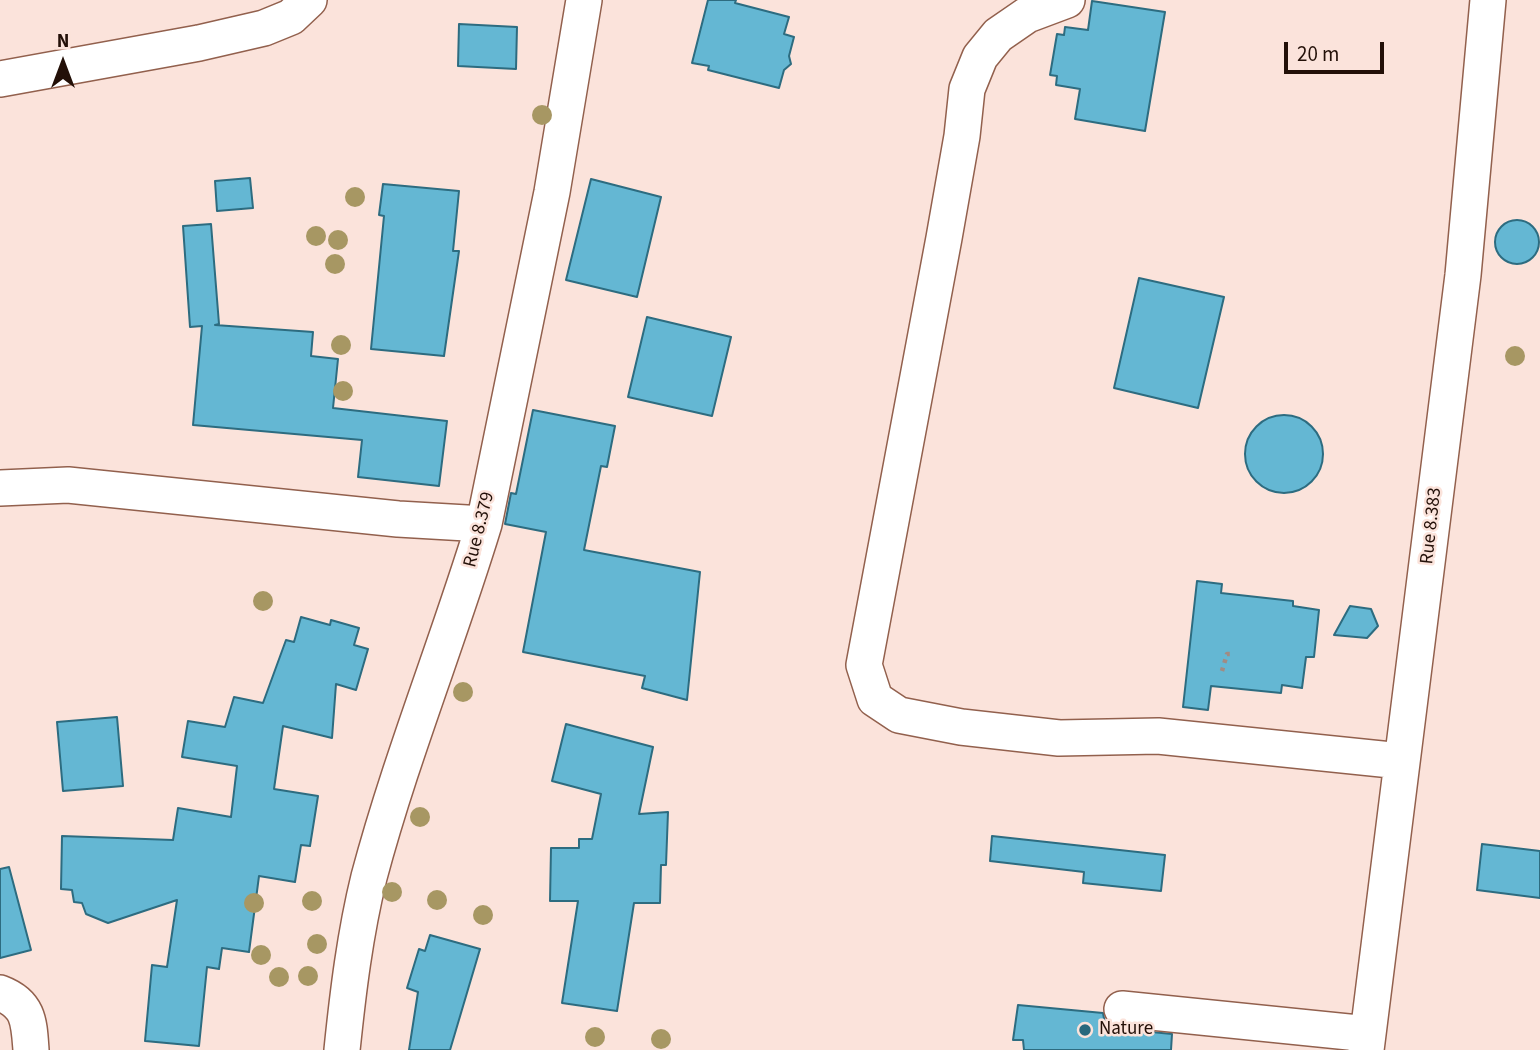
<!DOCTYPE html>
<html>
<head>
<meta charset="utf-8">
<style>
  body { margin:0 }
  #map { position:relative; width:1540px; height:1050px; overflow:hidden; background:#fbe3db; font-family:"Source Sans 3",sans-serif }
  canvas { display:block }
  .north { position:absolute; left:28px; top:28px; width:70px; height:70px; -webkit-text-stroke:5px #fbe3db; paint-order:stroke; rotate:0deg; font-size:19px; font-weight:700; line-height:28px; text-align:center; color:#231008 }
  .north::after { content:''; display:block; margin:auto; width:24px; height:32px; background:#231008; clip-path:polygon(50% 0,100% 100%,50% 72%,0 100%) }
  .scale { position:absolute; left:1284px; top:42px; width:100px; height:32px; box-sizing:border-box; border:4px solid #231008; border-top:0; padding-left:9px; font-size:21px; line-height:24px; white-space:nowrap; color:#231008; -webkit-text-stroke:5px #fbe3db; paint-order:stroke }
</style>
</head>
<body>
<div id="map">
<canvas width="1540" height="1050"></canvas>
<div class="north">N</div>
<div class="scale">20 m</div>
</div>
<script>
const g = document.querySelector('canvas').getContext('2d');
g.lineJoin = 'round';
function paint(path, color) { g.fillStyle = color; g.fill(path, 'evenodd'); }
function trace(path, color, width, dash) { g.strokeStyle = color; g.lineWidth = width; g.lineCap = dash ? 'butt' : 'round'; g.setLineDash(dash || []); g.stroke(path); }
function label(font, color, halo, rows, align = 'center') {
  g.font = font + ' "Source Sans 3",sans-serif'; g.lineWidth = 5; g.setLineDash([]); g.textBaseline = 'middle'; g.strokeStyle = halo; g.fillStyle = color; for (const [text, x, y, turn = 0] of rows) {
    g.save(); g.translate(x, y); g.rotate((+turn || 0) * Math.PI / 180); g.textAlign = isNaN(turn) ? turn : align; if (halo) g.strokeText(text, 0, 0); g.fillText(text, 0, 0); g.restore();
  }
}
const building = new Path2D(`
  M708,0H736L735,3L789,17L784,34L794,37L789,56L791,64L784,70L779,88L708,70L709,66L692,63Z
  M1092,1L1165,12L1145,131L1075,119L1080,89L1056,85L1057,76L1050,75L1057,34L1064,35L1065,27L1088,30Z
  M459,24L517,27L516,69L458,66Z
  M250,178L253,208L217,211L215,181Z
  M591,179L661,197L637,297L566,280Z
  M383,184L459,191L453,251H459L444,356L371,349L384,216L379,215Z
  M1495 242a22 22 0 1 1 44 0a22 22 0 1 1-44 0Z
  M211,224L219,324L215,325L313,332L311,356L338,359L333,408L447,421L439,486L358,477L362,440L193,425L202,326L190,327L183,226Z
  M1139,278L1224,297L1198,408L1114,388Z
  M647,317L731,337L712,416L628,397Z
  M533,410L615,426L607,467L601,466L584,550L700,572L687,700L642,688L645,676L523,652L546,532L505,524L511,493L516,494Z
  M1245 454a39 39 0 1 1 78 0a39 39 0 1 1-78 0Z
  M1197,581L1222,584L1221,593L1293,601V606L1319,610L1314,657H1306L1302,688L1282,685L1281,693L1211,686L1208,710L1183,707Z
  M1350,606L1371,609L1378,626L1367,638L1334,635Z
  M301,617L330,625L331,620L359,628L354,645L368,649L356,690L336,684L332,738L283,726L274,789L318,796L310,846L301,845L295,882L259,876L249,952L222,948L219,969L207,967L199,1046L145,1041L152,965L167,967L177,900L108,923L86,914L82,903L74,902L72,890L61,889L62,836L173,840L178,808L231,817L237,766L182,757L188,721L225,727L234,697L263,703L286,640L294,642Z
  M117,717L123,786L63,791L57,722Z
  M566,724L653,747L639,814L668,812L666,865H661L660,903H634L617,1011L562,1003L578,901H550L551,848H579V839H592L601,794L552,781Z
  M992,836L1165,855L1161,891L1083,883L1084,872L990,861Z
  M1482,844L1540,851V898L1477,890Z
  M9,867L31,950L0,958V869Z
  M430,935L480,949L450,1050H409L418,992L407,988L419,949L425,951Z
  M1018,1005L1103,1013L1105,1024L1120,1029L1172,1034L1171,1050H1024L1023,1040H1013Z`);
const path = new Path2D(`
  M1222,671L1227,654H1233`);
const minor = new Path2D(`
  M1067,0L1027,15L998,35L980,57L967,89L962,136L944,238L864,665L875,699L899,715L961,727L1059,738L1158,736L1401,761
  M0,79L199,43L264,28L291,17L309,0
  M0,488L68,485L398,519L484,524
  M0,993C29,1004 29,1022 31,1050
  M1122,1009L1368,1034
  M342,1050C348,992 355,934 369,877C401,757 448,642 484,524L552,192L584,0
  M1366,1050L1463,275L1488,0`);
const trees = [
  [542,115],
  [355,197],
  [316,236],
  [338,240],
  [335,264],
  [341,345],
  [1515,356],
  [343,391],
  [263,601],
  [463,692],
  [420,817],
  [392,892],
  [437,900],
  [312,901],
  [254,903],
  [483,915],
  [317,944],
  [261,955],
  [308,976],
  [279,977],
  [595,1037],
  [661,1039]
];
const markers = [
  [1085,1030,7,"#28687d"]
];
const streetNames = [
  ["Rue 8.383",1432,526,-84],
  ["Rue 8.379",480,530,-76]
];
const poiNames = [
  ["Nature",1099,1030]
];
paint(building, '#64b7d3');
trace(building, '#2d6c80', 2);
trace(minor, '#92604d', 38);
trace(path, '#a18b83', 4.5, [3.5, 5]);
trace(minor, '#fff', 35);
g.fillStyle = '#a79763';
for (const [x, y] of trees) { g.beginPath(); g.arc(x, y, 10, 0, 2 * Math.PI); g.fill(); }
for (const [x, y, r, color] of markers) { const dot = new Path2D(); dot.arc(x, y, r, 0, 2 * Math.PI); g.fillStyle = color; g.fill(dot); trace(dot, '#fbe3db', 2.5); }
label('19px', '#231008', '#fbe3db', streetNames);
label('19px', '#231008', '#fbe3db', poiNames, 'left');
</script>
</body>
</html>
